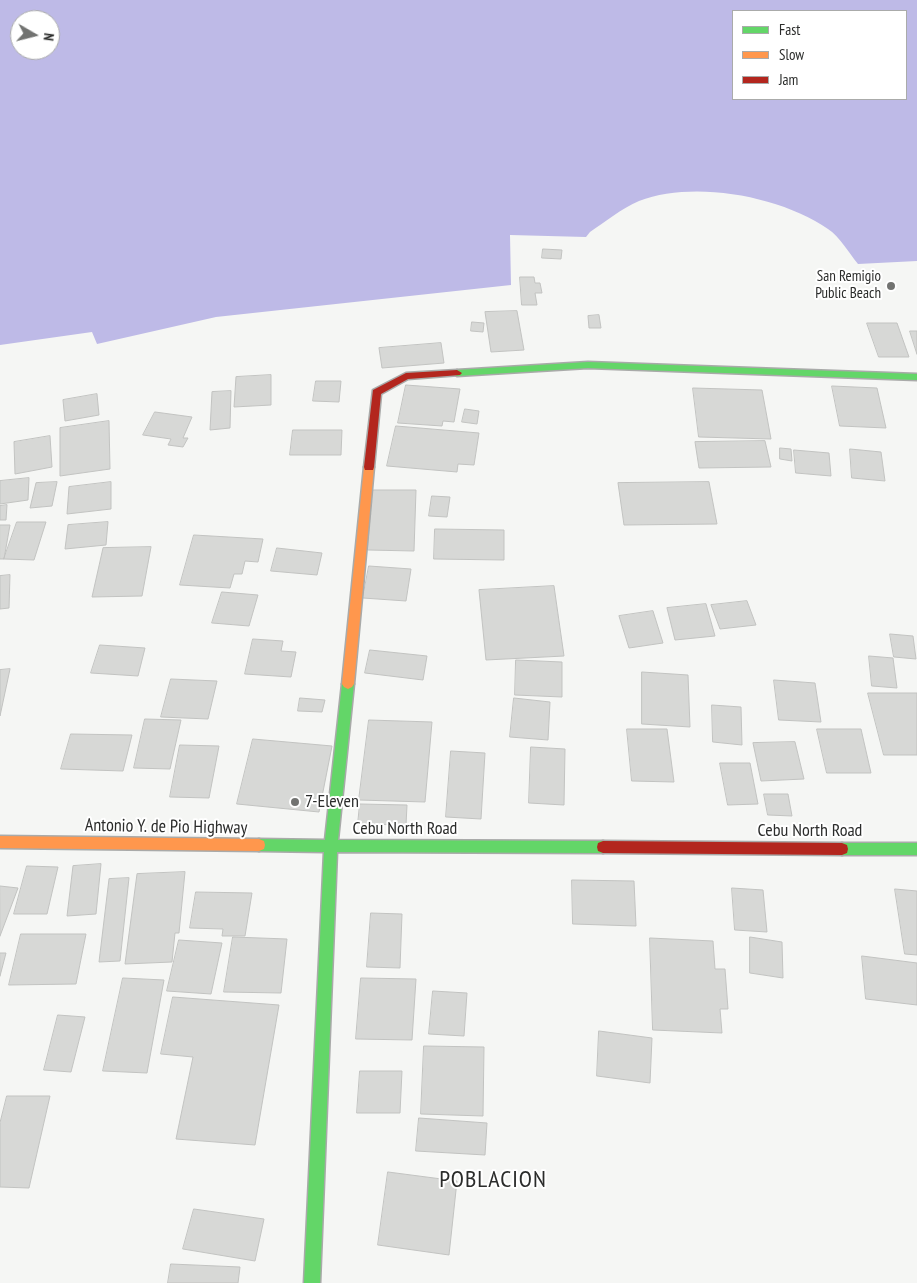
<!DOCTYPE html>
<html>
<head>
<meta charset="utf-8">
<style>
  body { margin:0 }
  #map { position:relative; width:917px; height:1283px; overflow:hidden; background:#f5f6f4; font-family:"PT Sans Narrow",sans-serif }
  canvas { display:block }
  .legend { position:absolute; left:732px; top:10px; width:175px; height:90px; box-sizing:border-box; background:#fff; border:1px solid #aaabaa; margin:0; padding:6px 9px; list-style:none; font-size:15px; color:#2b2c2b }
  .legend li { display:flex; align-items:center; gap:10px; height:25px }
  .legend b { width:25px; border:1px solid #aaabaa }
  .north { position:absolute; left:10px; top:10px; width:50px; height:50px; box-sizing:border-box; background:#fff; border:1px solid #aaabaa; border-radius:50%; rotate:98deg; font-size:14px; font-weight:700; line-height:20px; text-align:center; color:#2b2c2b }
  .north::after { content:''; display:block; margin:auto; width:18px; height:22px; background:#727371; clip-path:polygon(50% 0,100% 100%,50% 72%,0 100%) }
</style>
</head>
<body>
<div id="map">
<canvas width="917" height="1283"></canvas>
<ul class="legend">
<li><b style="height:6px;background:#63d668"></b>Fast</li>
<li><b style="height:6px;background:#ff974d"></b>Slow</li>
<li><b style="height:6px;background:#b3261e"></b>Jam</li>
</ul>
<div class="north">N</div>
</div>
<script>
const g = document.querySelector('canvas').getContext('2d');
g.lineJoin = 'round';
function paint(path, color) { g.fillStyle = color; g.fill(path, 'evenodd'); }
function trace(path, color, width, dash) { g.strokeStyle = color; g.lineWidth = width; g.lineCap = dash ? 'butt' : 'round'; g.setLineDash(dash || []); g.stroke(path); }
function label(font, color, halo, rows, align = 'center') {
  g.font = font + ' "PT Sans Narrow",sans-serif'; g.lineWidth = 4; g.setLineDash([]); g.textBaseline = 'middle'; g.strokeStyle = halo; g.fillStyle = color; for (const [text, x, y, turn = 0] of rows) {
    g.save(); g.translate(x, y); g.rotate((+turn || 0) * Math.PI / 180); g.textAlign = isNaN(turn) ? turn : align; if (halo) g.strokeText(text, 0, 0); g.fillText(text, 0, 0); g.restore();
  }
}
const water = new Path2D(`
  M0,0H917V261L858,264C849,253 840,237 828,229C780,196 694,180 639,201C622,208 605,222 590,232L586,237L510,235L511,285L216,317L97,344L92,332L0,345ZM733,11H906V99H733ZM20,20H50V50H20Z`);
const building = new Path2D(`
  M543,249L562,250L561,259L542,258Z
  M520,277H534L535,283H540L542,293H535L537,305H522Z
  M517,311L524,350L491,352L485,312Z
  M599,315L601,328H589L588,316Z
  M472,322L484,323L483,332L471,331Z
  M867,323H897L909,357H879Z
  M910,331H917V354Z
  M441,343L444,363L382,368L379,348Z
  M271,375V405L234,407L236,377Z
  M316,381H341L339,402L313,401Z
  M406,385L460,389L454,422L443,421L442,426L398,423Z
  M832,386L877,388L886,428L840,426Z
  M693,388L762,390L771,439L699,437Z
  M231,391L230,428L210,430L212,392Z
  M97,394L99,415L65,421L63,400Z
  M465,409L479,411L477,424L462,422Z
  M155,412L192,417L183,438H188L183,447L168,445L171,439L143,435Z
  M109,421L110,469L60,476V428Z
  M396,426L479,433L474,465L458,464L457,472L387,466Z
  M293,430H342L341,455H290Z
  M50,436L52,467L15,474L14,442Z
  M765,441L771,467L699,468L695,442Z
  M780,448L791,449L792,461L780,459Z
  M850,449L881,452L885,481L852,478Z
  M794,450L829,453L831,476L796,473Z
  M29,478L28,500L0,504V481Z
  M57,482L52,506L30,508L36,483Z
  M111,482V509L67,514L69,487Z
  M709,482L717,524L624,525L618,483Z
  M373,490H416L414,551L368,550Z
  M432,496L450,497L447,517L429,516Z
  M7,505L6,520H0V506Z
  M17,522H46L34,560L4,559Z
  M108,522L106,545L65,549L68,525Z
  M0,525H10L4,559H0Z
  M435,529L504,530V560L434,559Z
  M194,535L263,539L258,562L245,561L242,574H234L230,588L180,585Z
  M151,547L142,596L92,597L103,548Z
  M277,548L322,553L317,575L271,571Z
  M369,566L411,569L406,601L363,598Z
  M10,575L9,608L0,609V576Z
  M554,586L564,656L486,660L479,590Z
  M222,592L258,595L249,626L212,623Z
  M747,601L756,625L720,629L711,605Z
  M706,604L715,636L675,640L667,608Z
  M653,611L663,643L629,648L619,616Z
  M890,634L913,636L916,659L894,657Z
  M253,639L283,641L281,651L296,652L291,677L245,674Z
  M100,645L145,648L138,676L91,673Z
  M370,650L427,656L423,680L365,673Z
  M869,656L893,658L897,688L872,686Z
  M516,660L562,662V697L515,695Z
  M10,669L0,716V670Z
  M642,672L688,675L690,727L642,724Z
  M171,679L217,681L208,719L161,717Z
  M774,680L815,683L821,722L779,720Z
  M868,693H917V755H884Z
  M300,698L325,700L322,712L298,711Z
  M514,698L550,702L548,740L510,737Z
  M712,705L741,707L742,745L713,742Z
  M145,719L181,720L170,769L134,768Z
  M369,720L432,722L425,802L359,800Z
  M627,729H667L674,782L632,781Z
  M817,729H861L871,773H827Z
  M71,734L132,735L123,771L61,769Z
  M253,739L332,746L319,812L237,804Z
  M795,742L804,779L761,781L753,743Z
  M180,745L219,746L209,798L170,797Z
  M531,747L565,749L564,805L529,803Z
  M451,751L485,753L481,819L446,817Z
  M720,763H750L758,804L728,805Z
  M764,794H788L792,816L768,815Z
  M360,804L407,805L406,825L358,824Z
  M101,864L96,914L67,916L73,866Z
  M27,866L58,867L47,914H14Z
  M185,872L179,933H175L172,962L125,964L137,874Z
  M129,878L120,961L99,962L109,879Z
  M572,880L634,881L636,926L573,924Z
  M0,886L18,888L0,936Z
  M732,888L763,890L767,932L735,930Z
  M895,889L917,891V955L905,954Z
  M196,892L252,893L245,936H222L223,929L190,928Z
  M371,913L402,914L400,968L367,967Z
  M21,934H86L76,984L9,985Z
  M233,937L287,939L281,993L224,992Z
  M750,937L782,942L783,978L750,973Z
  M650,938L713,941L715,969H725L728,1009H720L722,1033L653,1030Z
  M179,940L222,943L211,994L167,991Z
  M0,953H6L0,976Z
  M862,956L917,963V1005L866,999Z
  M123,978L164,980L147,1073L103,1071Z
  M361,978L416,979L412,1040L356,1039Z
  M433,991L467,993L464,1036L429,1034Z
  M173,997L279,1005L255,1145L176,1139L193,1057L161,1054Z
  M58,1015L85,1017L71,1072L44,1070Z
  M599,1031L652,1038L650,1083L597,1076Z
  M424,1046L484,1047L483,1116L421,1114Z
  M360,1071H402L400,1113H357Z
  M7,1096H50L29,1188L0,1187V1123Z
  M419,1118L487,1123L485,1155L416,1151Z
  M388,1172L457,1181L449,1255L378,1245Z
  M194,1209L264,1219L255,1261L183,1249Z
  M171,1264L240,1267L238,1283H168Z`);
const fast = new Path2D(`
  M588,362L917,374V380L588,368L457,376L452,373L457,370Z
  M348,679L352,681L354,684L338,840L603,841L608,843L609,847L608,851L603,853L337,852L320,1283H304L324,852L259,851L254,849L253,845L254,841L259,839L325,840L342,684L344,681Z
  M842,843H917V855H842L837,853L836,849L837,845Z`);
const slow = new Path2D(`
  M369,463L374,467L354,684L352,687L348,689L344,687L342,684L364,467Z
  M0,836L259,839L264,841L265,845L264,849L259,851L0,848Z`);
const jam = new Path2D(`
  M457,370L462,373L460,375L408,379L381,394L374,467L373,470H365L364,467L373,390L406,373Z
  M603,841L842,843L847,845L848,849L847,853L842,855L603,853L598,851L597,847L598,843Z`);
const markers = [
  [891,286,5,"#727371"],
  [295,802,5,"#727371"]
];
const farPoinames = [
  ["San Remigio",881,277],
  ["Public Beach",881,294]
];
const poiNames = [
  ["7-Eleven",305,802]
];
const streetNames = [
  ["Antonio Y. de Pio Highway",166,827,1],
  ["Cebu North Road",405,829],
  ["Cebu North Road",810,831]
];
const nearQuarternames = [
  ["POBLACION",493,1180]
];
paint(water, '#bebae7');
paint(building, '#d7d8d6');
trace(building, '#c2c3c1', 1);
trace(fast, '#a9aaa9', 3);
trace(slow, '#a9aaa9', 3);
trace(jam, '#a9aaa9', 3);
paint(fast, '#63d668');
paint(slow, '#ff974d');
paint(jam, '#b3261e');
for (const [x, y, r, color] of markers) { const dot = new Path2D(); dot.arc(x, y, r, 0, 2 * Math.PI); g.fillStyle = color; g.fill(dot); trace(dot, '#fff', 2); }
label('15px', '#2b2c2b', '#fff', farPoinames, 'right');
label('18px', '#2b2c2b', '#fff', poiNames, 'left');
label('18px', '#2b2c2b', '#fff', streetNames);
g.letterSpacing = '1px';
label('24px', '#2b2c2b', '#fff', nearQuarternames);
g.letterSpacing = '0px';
</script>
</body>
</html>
